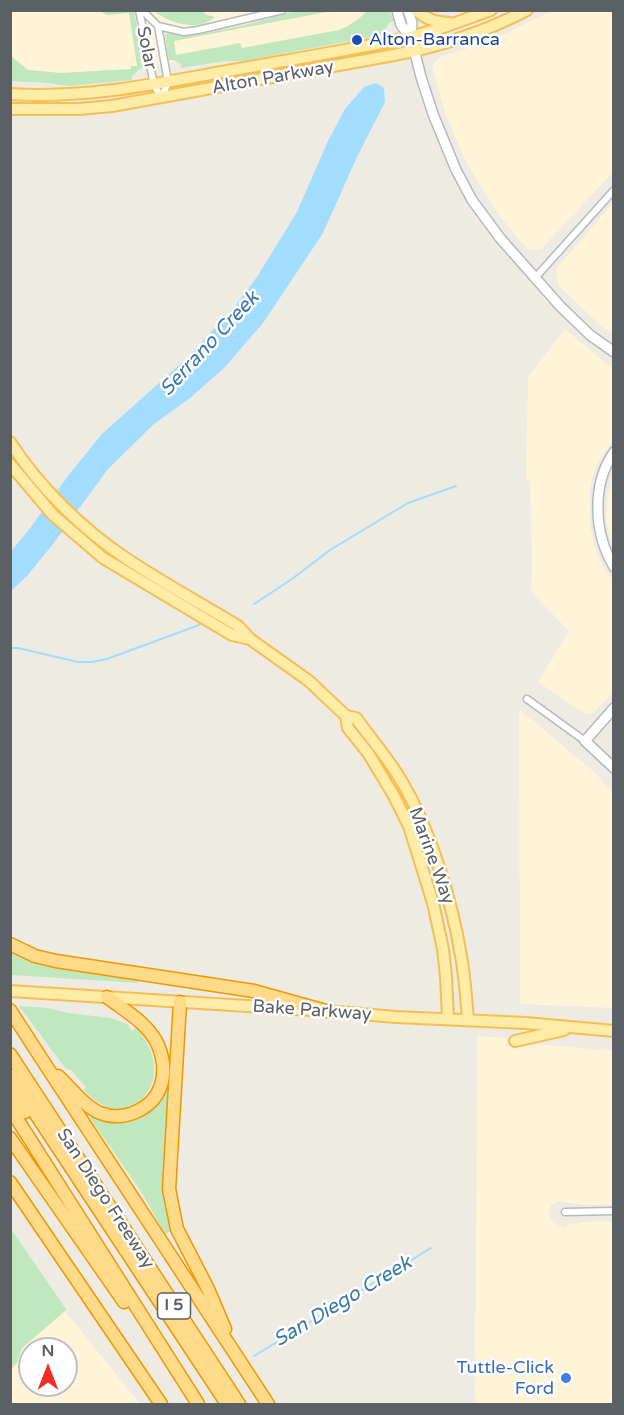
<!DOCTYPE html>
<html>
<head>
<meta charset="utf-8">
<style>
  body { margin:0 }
  #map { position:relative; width:624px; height:1415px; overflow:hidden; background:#eeebe3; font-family:"Varela Round",sans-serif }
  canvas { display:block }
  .frame { position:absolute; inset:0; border:12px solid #5b6064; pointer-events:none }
  .north { position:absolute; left:18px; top:1337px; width:60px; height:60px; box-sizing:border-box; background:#fff; border:2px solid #bdbfc1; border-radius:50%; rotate:0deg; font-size:16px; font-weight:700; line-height:24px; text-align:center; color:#5b6064 }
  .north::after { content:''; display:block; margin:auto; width:21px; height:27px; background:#ef2d29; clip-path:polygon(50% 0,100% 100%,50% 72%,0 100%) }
</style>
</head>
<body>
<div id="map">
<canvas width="624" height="1415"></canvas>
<div class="frame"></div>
<div class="north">N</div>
</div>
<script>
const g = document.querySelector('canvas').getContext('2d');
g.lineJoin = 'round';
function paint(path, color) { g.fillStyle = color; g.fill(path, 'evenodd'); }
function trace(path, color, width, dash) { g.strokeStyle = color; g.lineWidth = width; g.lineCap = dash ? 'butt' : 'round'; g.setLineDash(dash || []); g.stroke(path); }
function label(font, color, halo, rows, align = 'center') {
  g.font = font + ' "Varela Round",sans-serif'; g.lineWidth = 5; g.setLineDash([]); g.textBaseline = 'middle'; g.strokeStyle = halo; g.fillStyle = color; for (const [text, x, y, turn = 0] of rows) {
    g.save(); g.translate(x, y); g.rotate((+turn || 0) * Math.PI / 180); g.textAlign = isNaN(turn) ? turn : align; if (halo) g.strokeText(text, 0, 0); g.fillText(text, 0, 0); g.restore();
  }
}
const commercial = new Path2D(`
  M553,10L613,11V172L541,249L528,250L499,215L467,164L446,116L433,70V64L440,57L493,40Z
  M10,11H374L348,36L131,69L61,73L11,69Z
  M613,203V334L601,326L559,286L556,269Z
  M565,329L613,369V440L603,454L594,471L590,488V524L594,545L599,557L605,570L613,580V692L594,713L585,714L538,682L569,631L535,596L531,589L532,564L530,481L526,480L528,377Z
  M613,469V548L609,535L606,519L607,500Z
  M519,709L594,772L613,793V1008L520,1004Z
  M477,1036L506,1038V1046L546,1045L613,1051V1205H582L559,1201L550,1206L549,1215L552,1222L564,1228L568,1225L583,1222L613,1221V1404H475V1311H476Z
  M65,1311L140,1404H11V1369L17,1363L22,1348ZM30,1349H66V1385H30Z`);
const green = new Path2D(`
  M299,10L332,11L174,41L176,55L240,43L242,48L339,30C350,26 359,19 367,11H390L394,22H390L385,30L387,33L378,36L242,61H225L181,68V64L173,60H169L165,37L166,34L169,33L191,36L244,25Z
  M100,11H106L108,12L134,11L145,67L141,68L132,76V80L68,86L49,83L11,81V56L28,70L61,73L131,69V66H137L129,13L107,15Z
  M154,11H202L207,15L215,17C199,32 170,24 154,11Z
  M10,950L138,978V983L11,975Z
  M19,1006L48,1008L68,1013L111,1018L129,1025V1028L133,1031L136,1028C184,1080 126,1140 84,1090L86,1087L71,1070L66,1069Z
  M164,1088H169C165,1138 158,1181 172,1230L165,1235L141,1191L90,1118L93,1115C111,1119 132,1126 147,1111C154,1105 158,1095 164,1088Z
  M11,1229L66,1309L65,1311L22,1348L17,1363L11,1369Z`);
const water = new Path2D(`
  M376,83L384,88L385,102L356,159L323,233L263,323L224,368L190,398L154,424L108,469L53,544L27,576L11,591V551L28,531L71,472L102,434L187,358L236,305L257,277L297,212L328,141L345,109L364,87Z`);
const stream = new Path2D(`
  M437,12L439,10
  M254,604L292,579L330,550L408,503L456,486
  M10,648H18L78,662H92L107,659L199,625
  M254,1356L431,1248`);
const street = new Path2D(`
  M139,10L154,85L161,97
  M142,10L158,26L184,32L198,30L283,10
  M158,26L168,82L162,97
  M535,278L614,190
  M527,699L585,741
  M565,1212L614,1211`);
const secondary = new Path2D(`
  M397,10L401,25L411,37
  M408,10L412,23L411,37L421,77L433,114L456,170L472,200L500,238L560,306L590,335L614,352
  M614,452C591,485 594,534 614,567
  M614,708L585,741L614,768`);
const primary = new Path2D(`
  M416,10C427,20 436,22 450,23
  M10,94C84,99 155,84 227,71C288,60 350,50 411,37L444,27L491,10
  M10,109H79L112,106L394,55C441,46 485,32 527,10
  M10,442C40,488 82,529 127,559C163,583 202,604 238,626L250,639L309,681L346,716L348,728L368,753L394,796L409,826L433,903L443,949L446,976L448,1019
  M10,464L53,515L103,558L232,635L250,639
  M346,716L356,718C371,739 389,759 402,782C430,829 452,901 461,956C465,977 466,998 468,1020
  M10,991L326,1011L396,1017L526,1023L614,1031
  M515,1041L564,1030`);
const highway = new Path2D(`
  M10,944L35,956L56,961L254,991L326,1011
  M180,1002L169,1189L177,1229L208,1289L225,1329
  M10,1010L43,1061L268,1404
  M10,1054L239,1404
  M10,1075L227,1404
  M58,1076C71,1088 84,1106 100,1113C123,1122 153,1110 161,1085C165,1072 163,1057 158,1045C148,1023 125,1011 107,997
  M10,1090L25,1112
  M10,1108L198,1404
  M10,1138L124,1302
  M10,1182L161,1404`);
const markers = [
  [357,40,6,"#1a4fb4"],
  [566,1378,6,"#3f7fe0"]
];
const shields = [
  [174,1306,33]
];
const shieldNames = [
  ["I 5",174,1306]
];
const transitNames = [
  ["Alton-Barranca",369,40]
];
const streetNames = [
  ["Solar",146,48,79],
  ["Alton Parkway",273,78,-10],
  ["Marine Way",431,856,70],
  ["Bake Parkway",312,1011,4],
  ["San Diego Freeway",105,1199,57]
];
const shopNames = [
  ["Tuttle-Click",554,1368],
  ["Ford",554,1389]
];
const waterNames = [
  ["Serrano Creek",210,344,-47],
  ["San Diego Creek",343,1302,-31]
];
paint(commercial, '#fff3d8');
paint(green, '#c1e7be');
paint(water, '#a2dcff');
trace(stream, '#a2dcff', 2);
trace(street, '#b6b9be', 9);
trace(secondary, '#b5b9be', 12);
trace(primary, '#f6bf55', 14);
trace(highway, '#f19800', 15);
trace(street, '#fff', 6);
trace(secondary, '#fff', 9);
trace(primary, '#ffeca7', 10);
trace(highway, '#ffda89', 12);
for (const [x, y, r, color] of markers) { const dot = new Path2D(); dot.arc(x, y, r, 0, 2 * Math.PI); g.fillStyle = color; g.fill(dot); trace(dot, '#fff', 2); }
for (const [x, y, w] of shields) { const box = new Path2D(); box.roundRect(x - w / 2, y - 13, w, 26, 4.5); g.fillStyle = '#fff'; g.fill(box); trace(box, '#5b6064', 1.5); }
label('bold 16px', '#5b6064', null, shieldNames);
label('18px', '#164399', '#fff', transitNames, 'left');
label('18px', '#5b6064', '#fff', streetNames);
label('18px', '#366cbe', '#fff', shopNames, 'right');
label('italic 20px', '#3a78ac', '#fff', waterNames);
</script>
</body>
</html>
